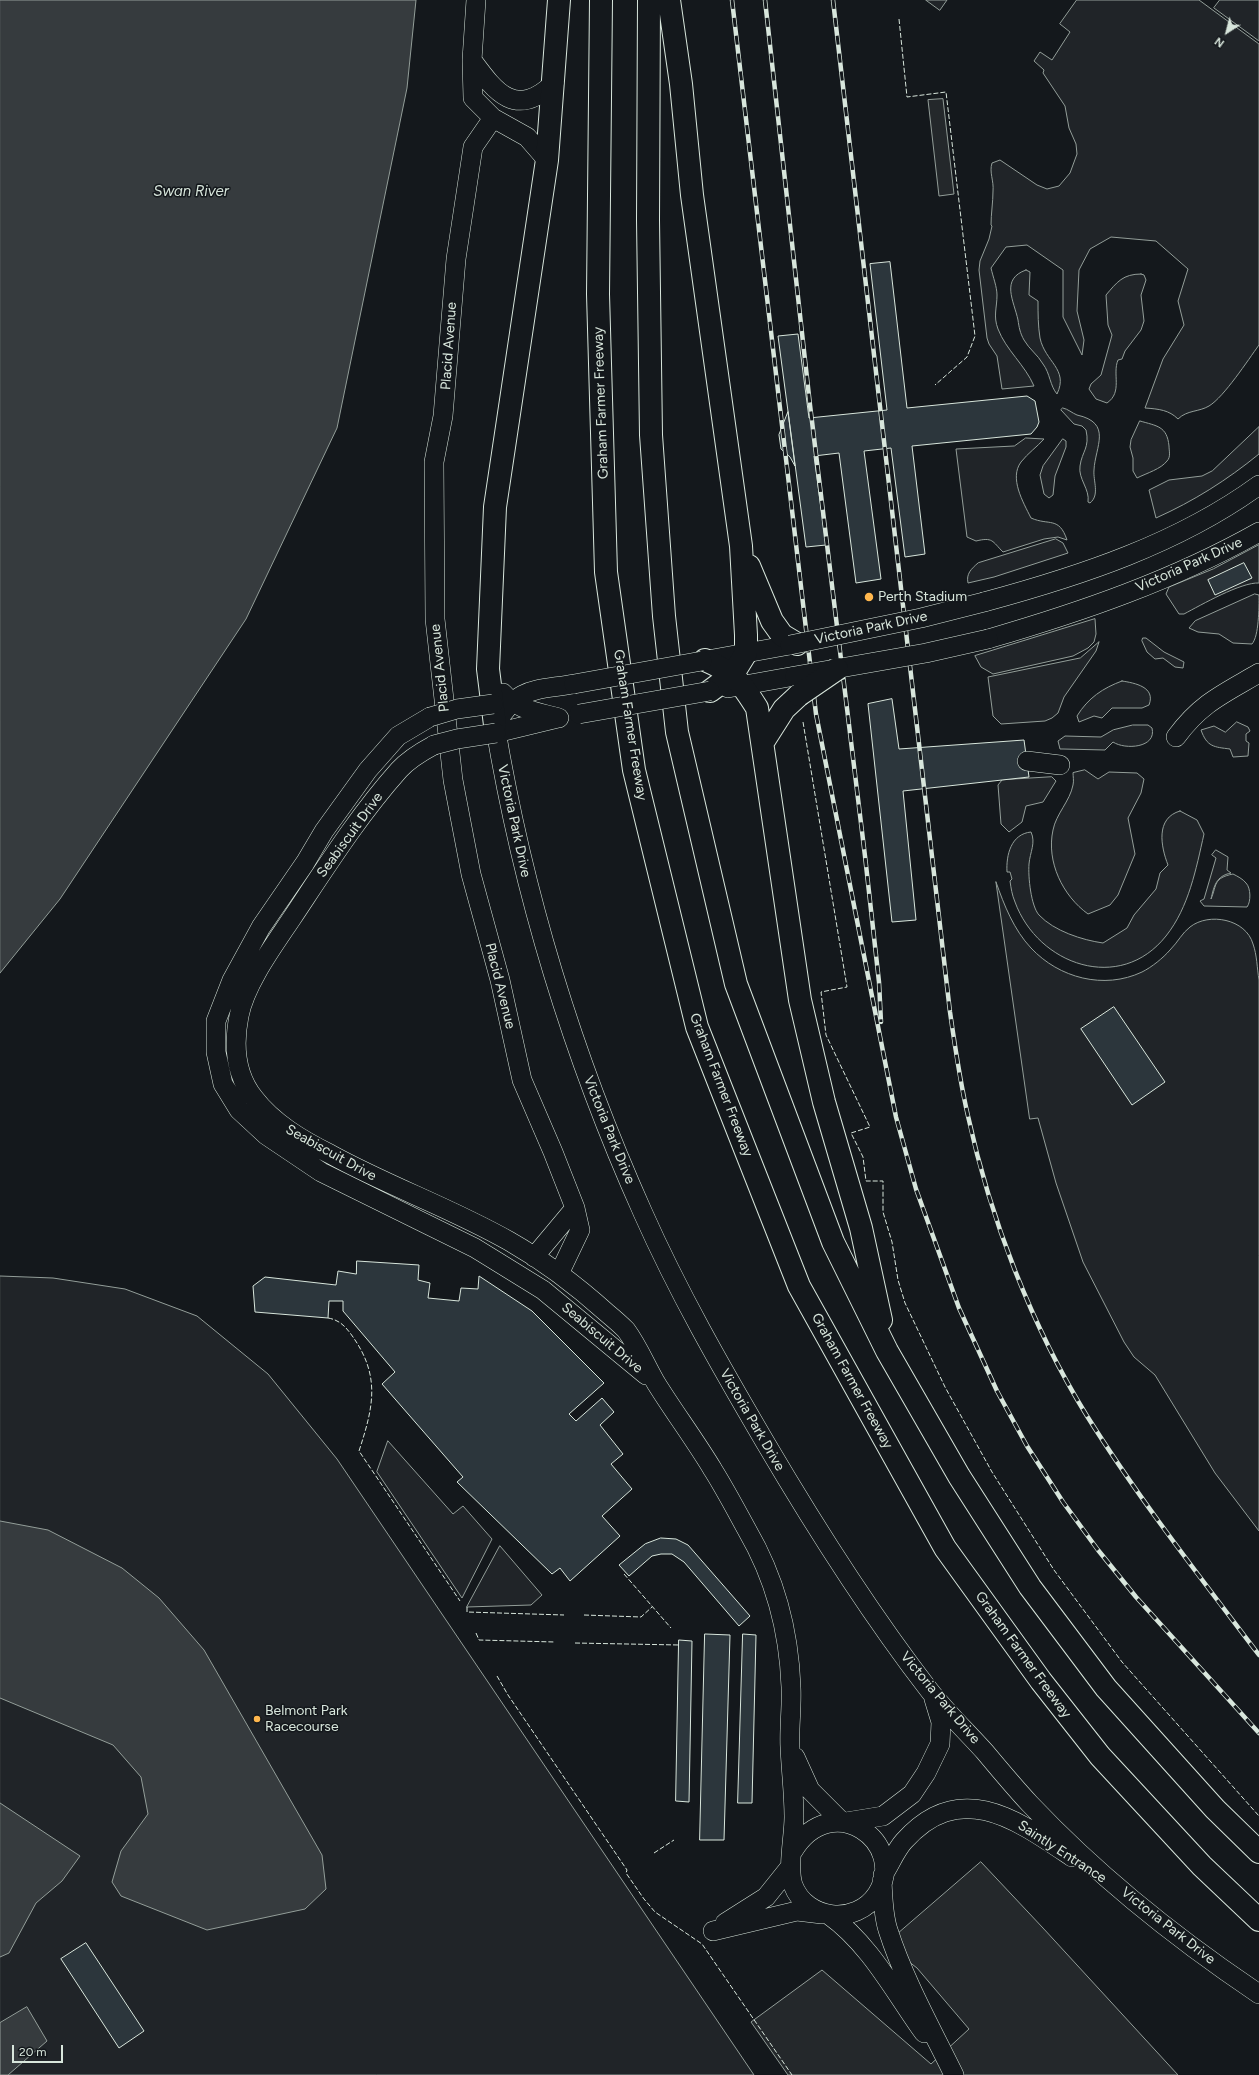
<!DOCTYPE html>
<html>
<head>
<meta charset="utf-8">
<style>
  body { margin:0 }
  #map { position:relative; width:1259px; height:2075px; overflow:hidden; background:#14181c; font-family:Figtree,sans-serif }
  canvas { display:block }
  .north { position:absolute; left:1207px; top:12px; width:40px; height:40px; -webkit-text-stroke:3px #14181c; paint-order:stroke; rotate:216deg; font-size:11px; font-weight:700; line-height:16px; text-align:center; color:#d8e6dc }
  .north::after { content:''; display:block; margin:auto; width:14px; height:18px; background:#d8e6dc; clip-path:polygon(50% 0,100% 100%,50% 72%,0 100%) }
  .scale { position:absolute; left:12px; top:2045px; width:51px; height:18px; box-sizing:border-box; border:2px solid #d8e6dc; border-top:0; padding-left:5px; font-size:12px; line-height:14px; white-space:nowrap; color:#d8e6dc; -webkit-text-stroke:3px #14181c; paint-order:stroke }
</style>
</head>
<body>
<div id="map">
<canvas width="1259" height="2075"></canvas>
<div class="north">N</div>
<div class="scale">20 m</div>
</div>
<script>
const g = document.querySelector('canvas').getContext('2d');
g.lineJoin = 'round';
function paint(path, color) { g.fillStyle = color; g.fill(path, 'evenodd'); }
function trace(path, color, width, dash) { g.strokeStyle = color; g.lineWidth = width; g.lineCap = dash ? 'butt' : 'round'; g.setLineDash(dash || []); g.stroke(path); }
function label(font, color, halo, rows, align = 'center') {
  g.font = font + ' Figtree,sans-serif'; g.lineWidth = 3; g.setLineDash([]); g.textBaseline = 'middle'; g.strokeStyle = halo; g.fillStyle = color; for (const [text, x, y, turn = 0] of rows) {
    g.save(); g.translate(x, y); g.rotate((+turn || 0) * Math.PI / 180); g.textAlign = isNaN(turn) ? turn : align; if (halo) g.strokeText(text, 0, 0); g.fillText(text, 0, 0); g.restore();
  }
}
const green = new Path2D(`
  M926,0H947L940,10Z
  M1077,0H1199L1259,44V345C1248,360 1224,397 1209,406C1199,412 1187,410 1178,419C1169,410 1159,409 1145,408L1163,359L1184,325L1178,301L1188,269L1156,241L1111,237L1090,249L1079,270L1077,311L1084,340L1082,355L1063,317V270L1027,245L1006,247L991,268C993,277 997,287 997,295C997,308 993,316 998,329C1006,350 1025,365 1034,386L1002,389L997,356L989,344L987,338L979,270L980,261L989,239L992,226L991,225C991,214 993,202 993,191C994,181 989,172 992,163L1000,160L1037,185L1047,189L1059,186L1070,173L1077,154L1076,144L1069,128L1065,106L1043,73L1044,70L1034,61L1040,52L1052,60L1070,32L1060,24Z
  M1220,0H1259V41L1214,8Z
  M1026,270L1030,272L1029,295L1038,301C1038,313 1038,326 1040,338C1045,362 1069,369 1057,394C1050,386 1050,373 1043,364C1038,355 1029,349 1024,340C1020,333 1019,327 1018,320C1014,301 1000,279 1026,270Z
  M1141,274L1144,275L1146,280L1141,295L1144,321L1141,330L1125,351L1122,359L1118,360C1112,374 1123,392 1107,403L1096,399L1089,389L1091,384L1101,375L1112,335L1108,325L1106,295C1117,282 1123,274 1141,274Z
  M1063,408C1068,409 1072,413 1077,415C1113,423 1095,447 1094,470C1093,481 1100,495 1090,503L1088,502C1090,489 1078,479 1080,466C1082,451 1090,448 1086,430L1082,426L1074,424L1061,410Z
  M1140,421C1157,426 1167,426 1169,446C1169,451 1171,457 1167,461C1161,469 1147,473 1137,478L1133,471V458L1130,447L1131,440Z
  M1259,427V454C1227,480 1194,501 1156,518L1149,490L1169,480L1202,476L1212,471Z
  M1026,438L1044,439C1037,447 1028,453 1021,462C1009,478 1023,502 1031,518C1049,526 1059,516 1067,540L1058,537L1044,539L1003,552C992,541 993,537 976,541L967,537L956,449L1014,446Z
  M1063,439L1066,441V447L1055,476L1053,495L1049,498L1044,494L1040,475L1043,466Z
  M1056,539L1063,543L1068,553L994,577L968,583C966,574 971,569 978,563Z
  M1259,545V583C1241,582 1201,605 1184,614H1179L1166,594L1169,587L1213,569Z
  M1255,594L1259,595C1259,608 1259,636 1252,644L1233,643L1219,634L1198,632L1189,628L1195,621Z
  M1095,619L1096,634L1094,642L1088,648L1073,656L993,674L981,667L975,656Z
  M1143,638H1146L1164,652L1184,662L1183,668L1175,667L1163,658L1155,659L1147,652L1142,641Z
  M1099,642L1096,651L1064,697L1058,713L1052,718L1045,721L1001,724L993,716L988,677L1080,658Z
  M1122,681C1135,683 1156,687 1149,705L1142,708H1112L1102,718L1094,716L1079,722L1077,716C1088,698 1103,688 1122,681Z
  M1237,722L1248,727L1250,731L1246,734V741L1249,743L1248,756L1233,757L1230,749C1214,747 1207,747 1201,730L1214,726L1225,732Z
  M1133,725H1148L1152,728C1157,748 1125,750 1113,742L1105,750L1063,749H1060L1058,741L1065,736L1101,737L1113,730Z
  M1085,770L1098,779L1109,772L1137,773L1144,779L1141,793L1128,818L1135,854L1118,895L1110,905L1088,914C1063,896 1046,862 1053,830C1056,814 1070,801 1073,785C1074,781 1073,776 1073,773Z
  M1052,777L1056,781L1043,802L1026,806L1022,822L1009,832L1001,824L998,785L1002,780Z
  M1180,811L1197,820L1204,834C1196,869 1189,907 1166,936C1120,994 1038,965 1015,902C1012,895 1011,888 1010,881L1012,879L1010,872H1007C1006,855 1011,834 1031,832C1036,843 1030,852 1029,864C1028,877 1031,906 1039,915C1054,931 1082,940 1103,943L1127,928L1134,915L1156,889L1160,873L1168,865C1161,847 1155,818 1180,811Z
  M1216,850L1228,857L1227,870L1231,873C1216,876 1214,886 1211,899C1217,885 1213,878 1233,874C1237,876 1243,879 1246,883C1251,888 1251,902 1247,907L1204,906L1200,901L1204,899L1216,858L1212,855Z
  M996,882C1004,905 1014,930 1031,948C1059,978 1104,990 1142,972C1152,967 1163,958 1170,950C1178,942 1182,933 1190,927C1209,912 1246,919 1253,944C1257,955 1257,968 1259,980V1531L1215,1473L1155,1375L1134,1357L1124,1342L1083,1262L1056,1183L1038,1118L1030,1119Z
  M0,1276L53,1278L125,1289L197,1316L268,1374L337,1459L754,2075H0Z
  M388,1441L453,1514L463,1506L492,1539L462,1598L377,1472Z
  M500,1546L542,1595L531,1605L467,1607Z`);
const parking = new Path2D(`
  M943,99L954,194L939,196L928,100Z
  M981,1862L1043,1928L1178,2075H788L751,2022L822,1970L931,2064L969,2029L917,1968L886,1944Z`);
const water = new Path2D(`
  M0,0H416L407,88L337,428L246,619L60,899L0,973Z
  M0,1521L48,1530L122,1568L159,1598L204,1650L322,1855L326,1889L305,1909L207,1930L121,1896L112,1882L121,1851L148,1814L141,1777L113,1745L0,1698Z
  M0,1803L80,1856L62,1881L36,1903L9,1953L0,1957Z
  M27,2007L47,2041L8,2075H0V2023Z`);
const building = new Path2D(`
  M890,262L907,408L1027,396L1035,401L1039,422L1037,427L1031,434L912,446L925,554L905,557L891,448L864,451L881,579L856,583L839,453L814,456L826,545L806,547L778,336L798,334L809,418L887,410L870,264Z
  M788,412L795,466L790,457L781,449L779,435Z
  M1244,563L1252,578L1215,595L1208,580Z
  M892,699L899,749L1024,740L1029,777L903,791L916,920L892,922L868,704Z
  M1114,1007L1165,1082L1132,1105L1081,1029Z
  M357,1261L419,1265L418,1280L430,1283L428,1298L459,1301L461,1288L478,1289L479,1276L532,1311L604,1383L569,1414L576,1421L602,1398L614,1412L600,1425L623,1454L611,1464L632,1489L602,1516L620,1536L570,1581L560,1568L552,1574L457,1482L463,1477L382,1384L395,1372L343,1311V1301H329L328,1318L255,1312L253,1286L265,1277L336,1285L338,1271L356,1274Z
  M661,1538L676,1539L688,1545L750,1616L739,1626L684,1562L672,1554H661L652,1556L629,1576L619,1565L645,1544Z
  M705,1634L730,1635L724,1840H700Z
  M743,1634L756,1635L752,1803H738Z
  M679,1640L692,1641L689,1802L676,1801Z
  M86,1943L144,2031L119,2048L61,1959Z`);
const minor = new Path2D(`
  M476,0L472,60L473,98L493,118L527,137L547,160
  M472,60C496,93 516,119 554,83
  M493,118L473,147L456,259L443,416L434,462L435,619L453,780L471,874L500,980L522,1080L553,1152L575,1208L580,1230L559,1274
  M984,602C1080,576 1178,544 1259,485
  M988,639C1081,612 1174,580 1259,532
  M702,661L790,645
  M574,684C532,691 519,686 495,725C523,893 573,1057 643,1213C678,1292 721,1367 765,1442C815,1527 868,1611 929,1690C946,1712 967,1732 985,1752C1000,1770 1015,1788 1030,1804C1098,1876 1177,1939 1259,1994
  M728,688L795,676
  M503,693C517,710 538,712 559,718
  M430,717L398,736L368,770L324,831L305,863L261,927L232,980L216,1021V1052L223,1084L239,1110L266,1135L321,1172L475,1248L543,1290L646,1375
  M496,733L558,718
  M1176,737C1201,703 1223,694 1259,673
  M434,745C421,752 408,760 399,770C358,816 326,867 292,918C274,945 245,984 239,1016C233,1046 235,1074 254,1098C273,1123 302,1140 330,1154C388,1186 451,1208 509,1241C544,1261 577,1286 607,1313C613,1318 620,1324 626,1330C638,1346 646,1366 656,1383C674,1412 695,1440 713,1470C725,1489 736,1510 747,1530C775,1578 789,1631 791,1687C792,1707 789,1727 790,1747C791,1770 794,1794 794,1817C794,1837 787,1868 793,1885C806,1920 856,1926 877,1894C909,1843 832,1787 793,1851
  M1027,761L1060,765
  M534,1257L575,1208
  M795,1757L810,1790L842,1822
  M846,1822L883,1816L912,1794L926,1773L940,1744L941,1722L934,1699
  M883,1875C890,1865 895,1851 904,1841C960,1778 1017,1820 1072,1857
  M882,1881C883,1898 883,1915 888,1930C904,1980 931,2028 954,2075
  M829,1915C870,1944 895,1993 924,2033
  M725,1923L766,1897L790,1867
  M713,1931L797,1911L822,1914`);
const highway = new Path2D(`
  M601,0L598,294L606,572L634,770L697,1027L799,1286L945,1548L1041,1681L1100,1756L1202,1866L1259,1920
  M649,0L648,220L651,435L664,616L677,732L736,984L833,1242L887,1351L959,1476L1030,1587L1106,1688L1215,1809L1259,1852
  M669,0L681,84L692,195L741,546L746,635V653L733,674L710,691
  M749,566L772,621L782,635L797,644
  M705,660C735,673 740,681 757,708L800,1000L824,1102L861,1228L881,1320
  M495,725L488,669L495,507L547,160L559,0
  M763,742L784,709L799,695`);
const rail = new Path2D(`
  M732,0L816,714L896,1117L916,1189L959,1308L997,1391L1027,1446L1063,1502L1098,1550L1136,1597L1259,1733
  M765,0L810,405L865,856L879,982L881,1022
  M833,0L950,1012C955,1047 960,1082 968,1116C990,1218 1032,1327 1087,1416C1139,1499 1200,1577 1259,1655`);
const minorBridge = new Path2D(`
  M790,645L921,618L984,602
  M795,676L926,653L988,639
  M574,684L702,661
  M579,714L710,691
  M430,717L457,709L493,704
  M434,745L457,739L496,733`);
const highwayBridge = new Path2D(`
  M799,695L837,669`);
const fence = new Path2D(`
  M899,19L907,97L946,92L975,336L967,357L935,385
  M803,722L847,987L821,992L826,1035L870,1127L851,1133L863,1157L866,1181H883V1212L892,1242L898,1280L905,1303L945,1387L992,1472L1054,1570L1122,1662L1259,1816
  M328,1318C340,1320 346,1327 353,1337C381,1377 373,1408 359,1451L460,1601
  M624,1574L671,1628
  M467,1607V1612L564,1615
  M584,1615L641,1617L652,1607
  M476,1633L479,1640L555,1642
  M575,1643L679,1645
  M497,1676L508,1695L627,1870L626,1873L644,1899L655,1912L702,1944L792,2075
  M654,1853L674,1840`);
const markers = [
  [869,597,5,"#ffb74d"],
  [257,1719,4,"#ffb74d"]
];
const streetNames = [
  ["Placid Avenue",449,346,-86],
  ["Graham Farmer Freeway",601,403,-92],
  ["Victoria Park Drive",1189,565,-24],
  ["Victoria Park Drive",871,628,-12],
  ["Placid Avenue",440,668,-96],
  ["Graham Farmer Freeway",630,725,81],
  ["Victoria Park Drive",514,821,78],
  ["Seabiscuit Drive",350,835,-54],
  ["Placid Avenue",500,986,76],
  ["Graham Farmer Freeway",721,1085,69],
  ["Victoria Park Drive",609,1130,68],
  ["Seabiscuit Drive",331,1153,29],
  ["Seabiscuit Drive",602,1338,40],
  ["Graham Farmer Freeway",852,1381,61],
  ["Victoria Park Drive",752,1420,60],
  ["Graham Farmer Freeway",1023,1655,54],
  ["Victoria Park Drive",940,1698,50],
  ["Saintly Entrance",1062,1852,33],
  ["Victoria Park Drive",1168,1926,38]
];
const poiNames = [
  ["Perth Stadium",878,597],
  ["Belmont Park",265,1711],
  ["Racecourse",265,1727]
];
const waterNames = [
  ["Swan River",191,192]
];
paint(green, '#202428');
trace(green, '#939e99', 1);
paint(parking, '#24282b');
trace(parking, '#939e99', 1);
paint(water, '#363b3e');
trace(water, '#939e99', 1);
paint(building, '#2c363c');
trace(building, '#d8e6dc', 1);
trace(minor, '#d8e6dc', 20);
trace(highway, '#d8e6dc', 24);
trace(minor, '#14181c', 19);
trace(highway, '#14181c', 22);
trace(rail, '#d8e6dc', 4.5);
trace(rail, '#14181c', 3, [9]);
trace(minorBridge, '#d8e6dc', 20, []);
trace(highwayBridge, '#d8e6dc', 24, []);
trace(minorBridge, '#14181c', 19);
trace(highwayBridge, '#14181c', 22);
trace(fence, '#d8e6dc', 1, [5, 2]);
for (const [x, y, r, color] of markers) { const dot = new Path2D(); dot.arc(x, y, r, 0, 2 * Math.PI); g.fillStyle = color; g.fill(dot); trace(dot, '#14181c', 1.5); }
label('14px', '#d8e6dc', '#14181c', streetNames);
label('14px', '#d8e6dc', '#14181c', poiNames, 'left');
label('italic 15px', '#d8e6dc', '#14181c', waterNames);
</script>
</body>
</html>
